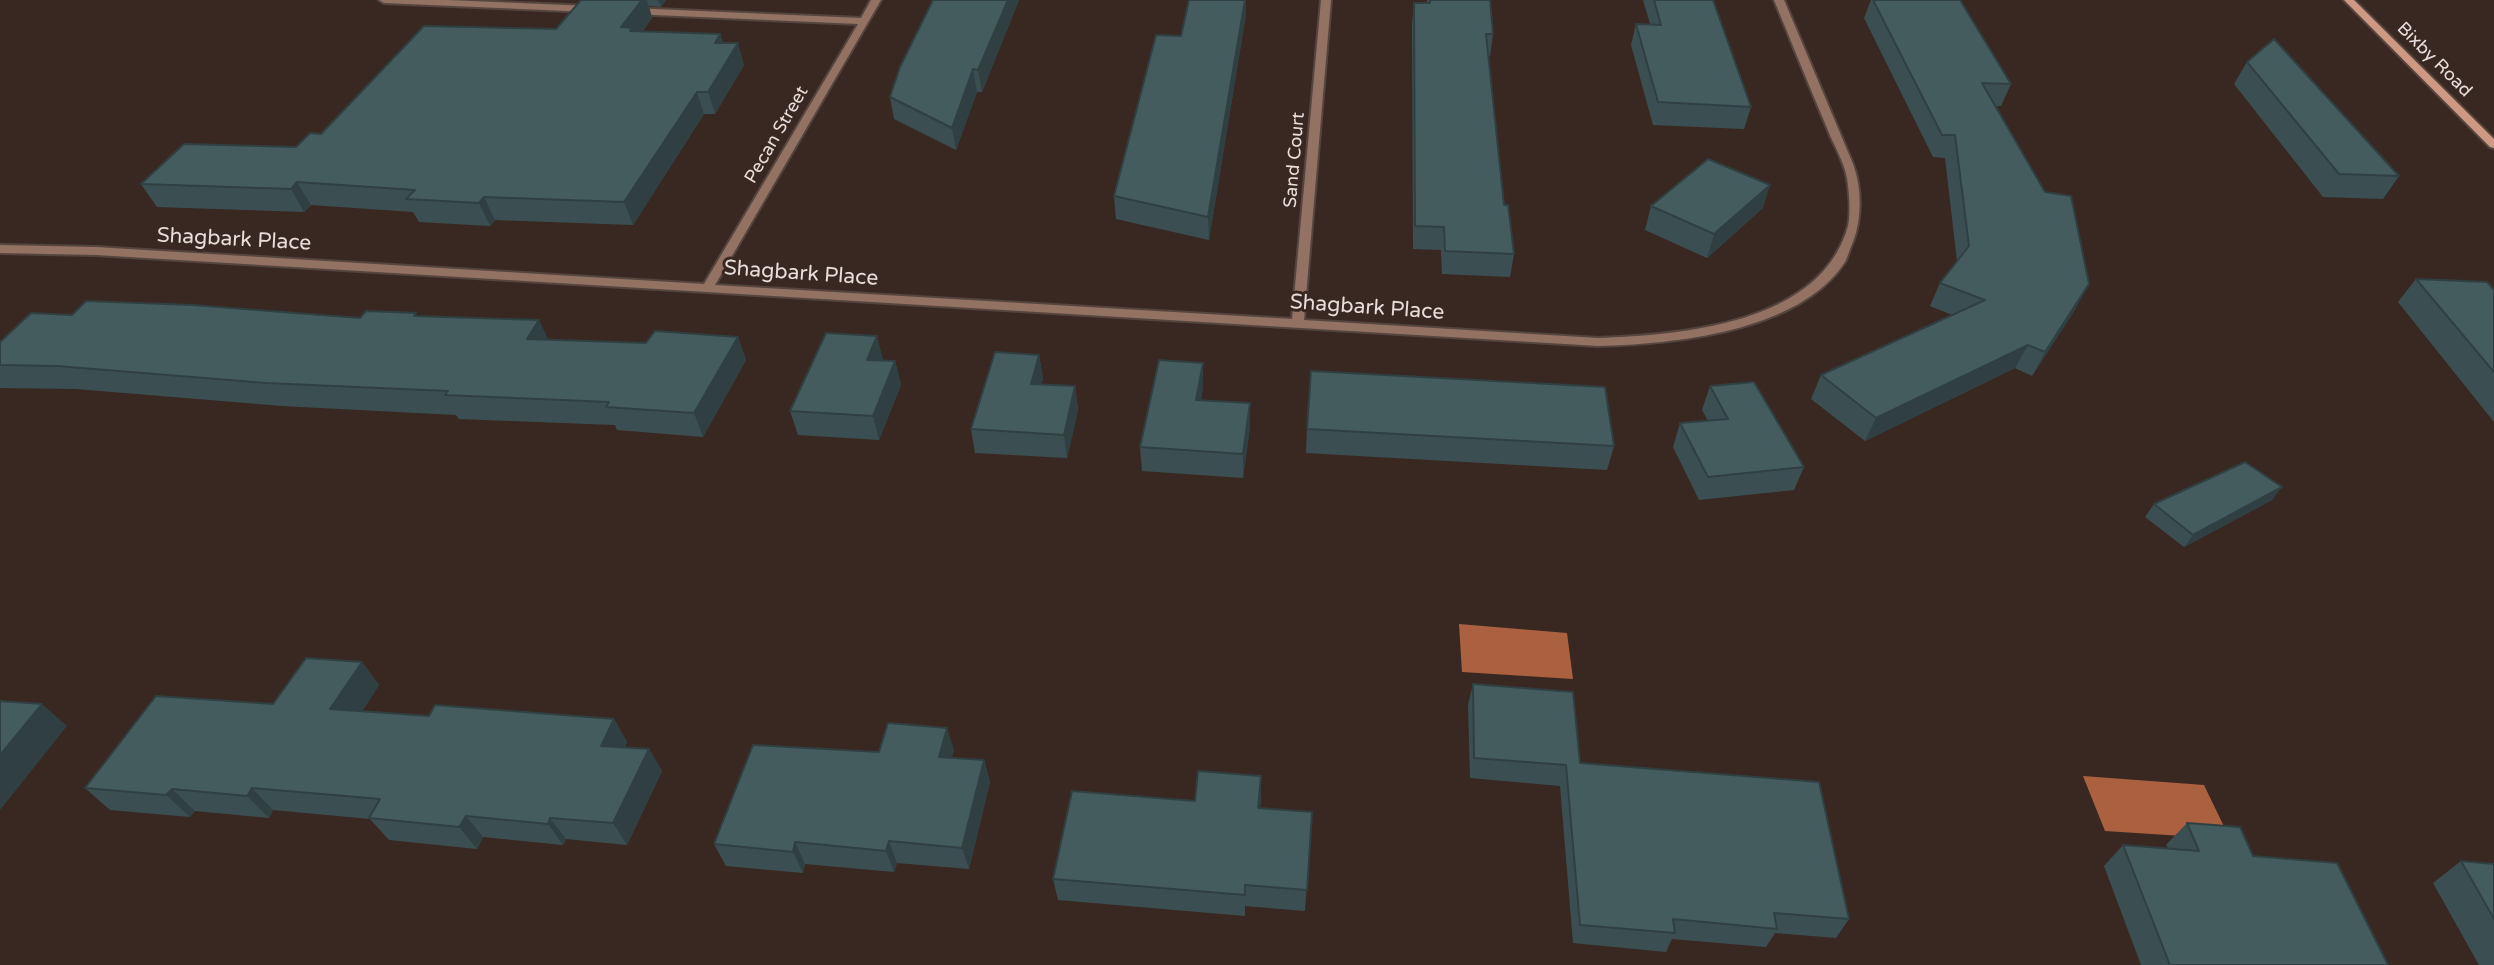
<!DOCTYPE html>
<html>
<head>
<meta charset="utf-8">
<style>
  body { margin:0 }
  canvas { display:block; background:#382821 }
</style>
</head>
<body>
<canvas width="2494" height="965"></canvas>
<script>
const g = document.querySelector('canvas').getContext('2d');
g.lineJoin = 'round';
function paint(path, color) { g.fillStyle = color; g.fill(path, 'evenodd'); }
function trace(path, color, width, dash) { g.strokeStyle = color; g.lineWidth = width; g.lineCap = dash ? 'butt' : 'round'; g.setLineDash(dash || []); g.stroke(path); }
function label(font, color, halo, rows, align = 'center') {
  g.font = font + ' "Varela Round",sans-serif'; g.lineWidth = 6; g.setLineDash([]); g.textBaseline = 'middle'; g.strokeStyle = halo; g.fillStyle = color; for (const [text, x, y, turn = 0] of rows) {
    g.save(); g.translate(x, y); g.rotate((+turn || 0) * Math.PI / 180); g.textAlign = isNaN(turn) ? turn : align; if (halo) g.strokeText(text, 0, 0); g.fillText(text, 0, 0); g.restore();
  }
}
const water = new Path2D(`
  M1459,624L1567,633L1573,679L1462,672Z
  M2083,776L2204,785L2230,839L2105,831Z`);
const street = new Path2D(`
  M379,0H448L590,6L595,9L590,12L384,3Z
  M871,0H881L715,285L1292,319L1321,0H1331L1304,320L1598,338C1682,335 1821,324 1848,226C1851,213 1849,191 1847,178C1844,161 1833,144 1827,128C1809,86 1792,43 1774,0H1784L1853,164C1862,188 1862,218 1853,242C1850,248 1848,256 1845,262C1799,332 1674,344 1598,346L96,255L0,253V245L96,247L704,284L858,24L632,14L627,11L632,8L861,18Z`);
const secondary = new Path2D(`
  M2344,0H2354L2494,139V148L2490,147Z`);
const wall = new Path2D(`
  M581,0H666L661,7L649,6L652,18L642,32L720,34L723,43L744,65L715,114H704L633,225L495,220L490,226L419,222L413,212L311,205L304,212L157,207L141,184L296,147L321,134L556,29Z
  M1019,0L982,92H977L956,150L894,119L890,97Z
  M1427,0H1490L1493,34L1490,56H1488L1504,205L1514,254L1510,277L1442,274L1441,250L1413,249L1412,24L1414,3H1427Z
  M1643,0H1713L1751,107L1744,129L1653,125L1631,45L1636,24H1650Z
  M1871,0H1960L2011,84L2001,106H1996L2076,308L2032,376L2015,368L1865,441L1811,399L1821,375L1952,315L1930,306L1940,283L1957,261L1945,158L1933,157L1864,18Z
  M1246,14L1209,240L1116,219L1114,196L1181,36Z
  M2247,62L2399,176L2383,199L2323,197L2234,84Z
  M1651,206L1763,208L1707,258L1645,230Z
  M2416,279L2494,290V422L2398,302Z
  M72,315L360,318L418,316L549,340L646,343L738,337L746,360L703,437L617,430L615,425L459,419L456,415L282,406L76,389L0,388V342Z
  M1039,355L1043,379L1041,384L1075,386L1078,410L1067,458L975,453L971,429Z
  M883,360L895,361L901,385L879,440L798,435L790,411Z
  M1203,363V387L1201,400L1250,427L1243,478L1142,471L1140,447Z
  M1710,386L1804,467L1794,490L1699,500L1673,447L1680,423L1708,421L1702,410Z
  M1307,429L1614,446L1607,470L1306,453Z
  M2272,500L2184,547L2145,517L2154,504Z
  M362,662L379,685L362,711L429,716L614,719L627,742L625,747L649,749L662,771L627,845L566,839L563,845L483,837L477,849L389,840L370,819L273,810L269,818L195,811L190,817L110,810L85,788L273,704Z
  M1473,684L1580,763L1849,919L1836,938L1775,933L1766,947L1672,939L1666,952L1573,943L1560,786L1470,778L1468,705Z
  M954,750L951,758L984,760L990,782L969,869L897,863L894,872L805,864L803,873L726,866L714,844L879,752Z
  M1261,798L1260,808L1312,812L1305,911L1245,906V916L1058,900L1053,879L1195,801Z
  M2187,823L2253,856L2388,965H2141L2104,866L2123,845L2168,848L2166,845Z
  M2461,861L2494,864V965H2479L2433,883Z`);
const shadedWall = new Path2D(`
  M642,0H647L652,18L636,39L621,27Z
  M658,0H666L661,7Z
  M1008,0H1019L982,92L978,70Z
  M1245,0H1246V14L1209,240L1208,217Z
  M720,34L726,56L715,43Z
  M738,43L744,65L715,114L708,92Z
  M973,69L977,92L956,150L952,128Z
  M697,92L704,114L633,225L624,202Z
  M297,182L311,205L304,212L291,189Z
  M1770,185L1763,208L1707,258L1714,234Z
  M484,197L495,220L490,226L479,203Z
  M2089,284L2076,308L2032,376L2045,352Z
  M539,320L550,343L527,339Z
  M877,336L883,360L873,383L867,360Z
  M738,337L746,360L703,437L694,413Z
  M2028,345L2015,368L1865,441L1876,418Z
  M1039,355L1043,379L1034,407L1031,384Z
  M895,361L901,385L879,440L873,416Z
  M1203,363V387L1197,424L1196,400Z
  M1075,386L1078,410L1067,458L1064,435Z
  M1250,403V427L1243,478V454Z
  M2282,487L2272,500L2184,547L2193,535Z
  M362,662L379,685L349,732L330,709Z
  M42,704L67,726L0,810V755Z
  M614,719L627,742L615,768L601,746Z
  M947,728L954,750L946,779L939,757Z
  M649,749L662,771L627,845L613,823Z
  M984,760L990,782L969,869L962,848Z
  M1261,776V798L1257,829L1258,808Z
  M252,788L273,810L269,818L247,796Z
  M172,789L195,811L190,817L166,795Z
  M466,816L483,837L477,849L459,827Z
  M550,818L566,839L563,845L548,824Z
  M889,841L897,863L894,872L886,851Z
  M795,842L805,864L803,873L793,852Z`);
const building = new Path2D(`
  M581,0H642L621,27L633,28L630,31L720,34L715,43H738L708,92H697L624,202L484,197L479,203L406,199L415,190L297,182L291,189L141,184L184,144L296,147L310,133L321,134L424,26L556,29Z
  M933,0H1008L978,70L973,69L952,128L890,97L900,67Z
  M1189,0H1245L1208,217L1114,196L1156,35L1181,36Z
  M1430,0H1490L1493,34H1486L1504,205H1508L1514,254L1445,251L1444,227L1415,226L1414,3H1430Z
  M1654,0H1713L1751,107L1658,102L1636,24L1661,25Z
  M1873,0H1960L2011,84L1982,83L2045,192L2071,196L2089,284L2045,352L2028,345L1876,418L1821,375L1985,300L1940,283L1969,246L1955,135H1942Z
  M2274,39L2399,176L2339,174L2247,62Z
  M1708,159L1770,185L1714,234L1651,206Z
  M2416,279L2487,282L2494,290V372Z
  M86,301L192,305L360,318L366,311L416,313L414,316L539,320L527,339L646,343L655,331L738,337L694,413L606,407L609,402L445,395L448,391L266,383L57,366L0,365V342L31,313L72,315Z
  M826,333L877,336L867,360L895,361L873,416L790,411Z
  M995,352L1039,355L1031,384L1075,386L1064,435L971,429Z
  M1159,360L1203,363L1196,400L1250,403L1243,454L1140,447Z
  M1311,371L1605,387L1614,446L1307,429Z
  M1754,382L1804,467L1708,477L1680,423L1728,419L1710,386Z
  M2245,462L2282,487L2193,535L2154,504Z
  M306,658L362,662L330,709L429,716L435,705L614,719L601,746L649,749L613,823L550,818L548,824L466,816L459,827L369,818L380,799L252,788L247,796L172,789L166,795L85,788L156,696L273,704Z
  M1473,684L1573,692L1580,763L1819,782L1849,919L1774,913L1777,929L1673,919L1675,933L1580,925L1566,765L1474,758Z
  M0,701L42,704L0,755Z
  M888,723L947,728L939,757L984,760L962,848L889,841L886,851L795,842L793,852L714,844L753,745L879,752Z
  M1198,771L1261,776L1258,808L1312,812L1307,890L1245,885V895L1053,879L1072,791L1195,801Z
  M2187,823L2240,827L2253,856L2337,863L2388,965H2170L2123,845L2199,851Z
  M2461,861L2494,864V919Z`);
const farStreetnames = [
  ["Bixby Road",2434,60,45],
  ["Pecan Street",777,135,-60],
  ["Sand Court",1295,160,-85]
];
const streetNames = [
  ["Shagbark Place",234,240,3],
  ["Shagbark Place",801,274,4],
  ["Shagbark Place",1367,308,4]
];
paint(water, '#ab6140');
trace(street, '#54453e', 4);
trace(secondary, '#54453e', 4);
paint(street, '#937163');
paint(secondary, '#ce9882');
paint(wall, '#3b4f52');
paint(shadedWall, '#304042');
paint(building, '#455c5f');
trace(building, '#304042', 2);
label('18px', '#e9ddd9', '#382821', farStreetnames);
label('21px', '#e9ddd9', '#382821', streetNames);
</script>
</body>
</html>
